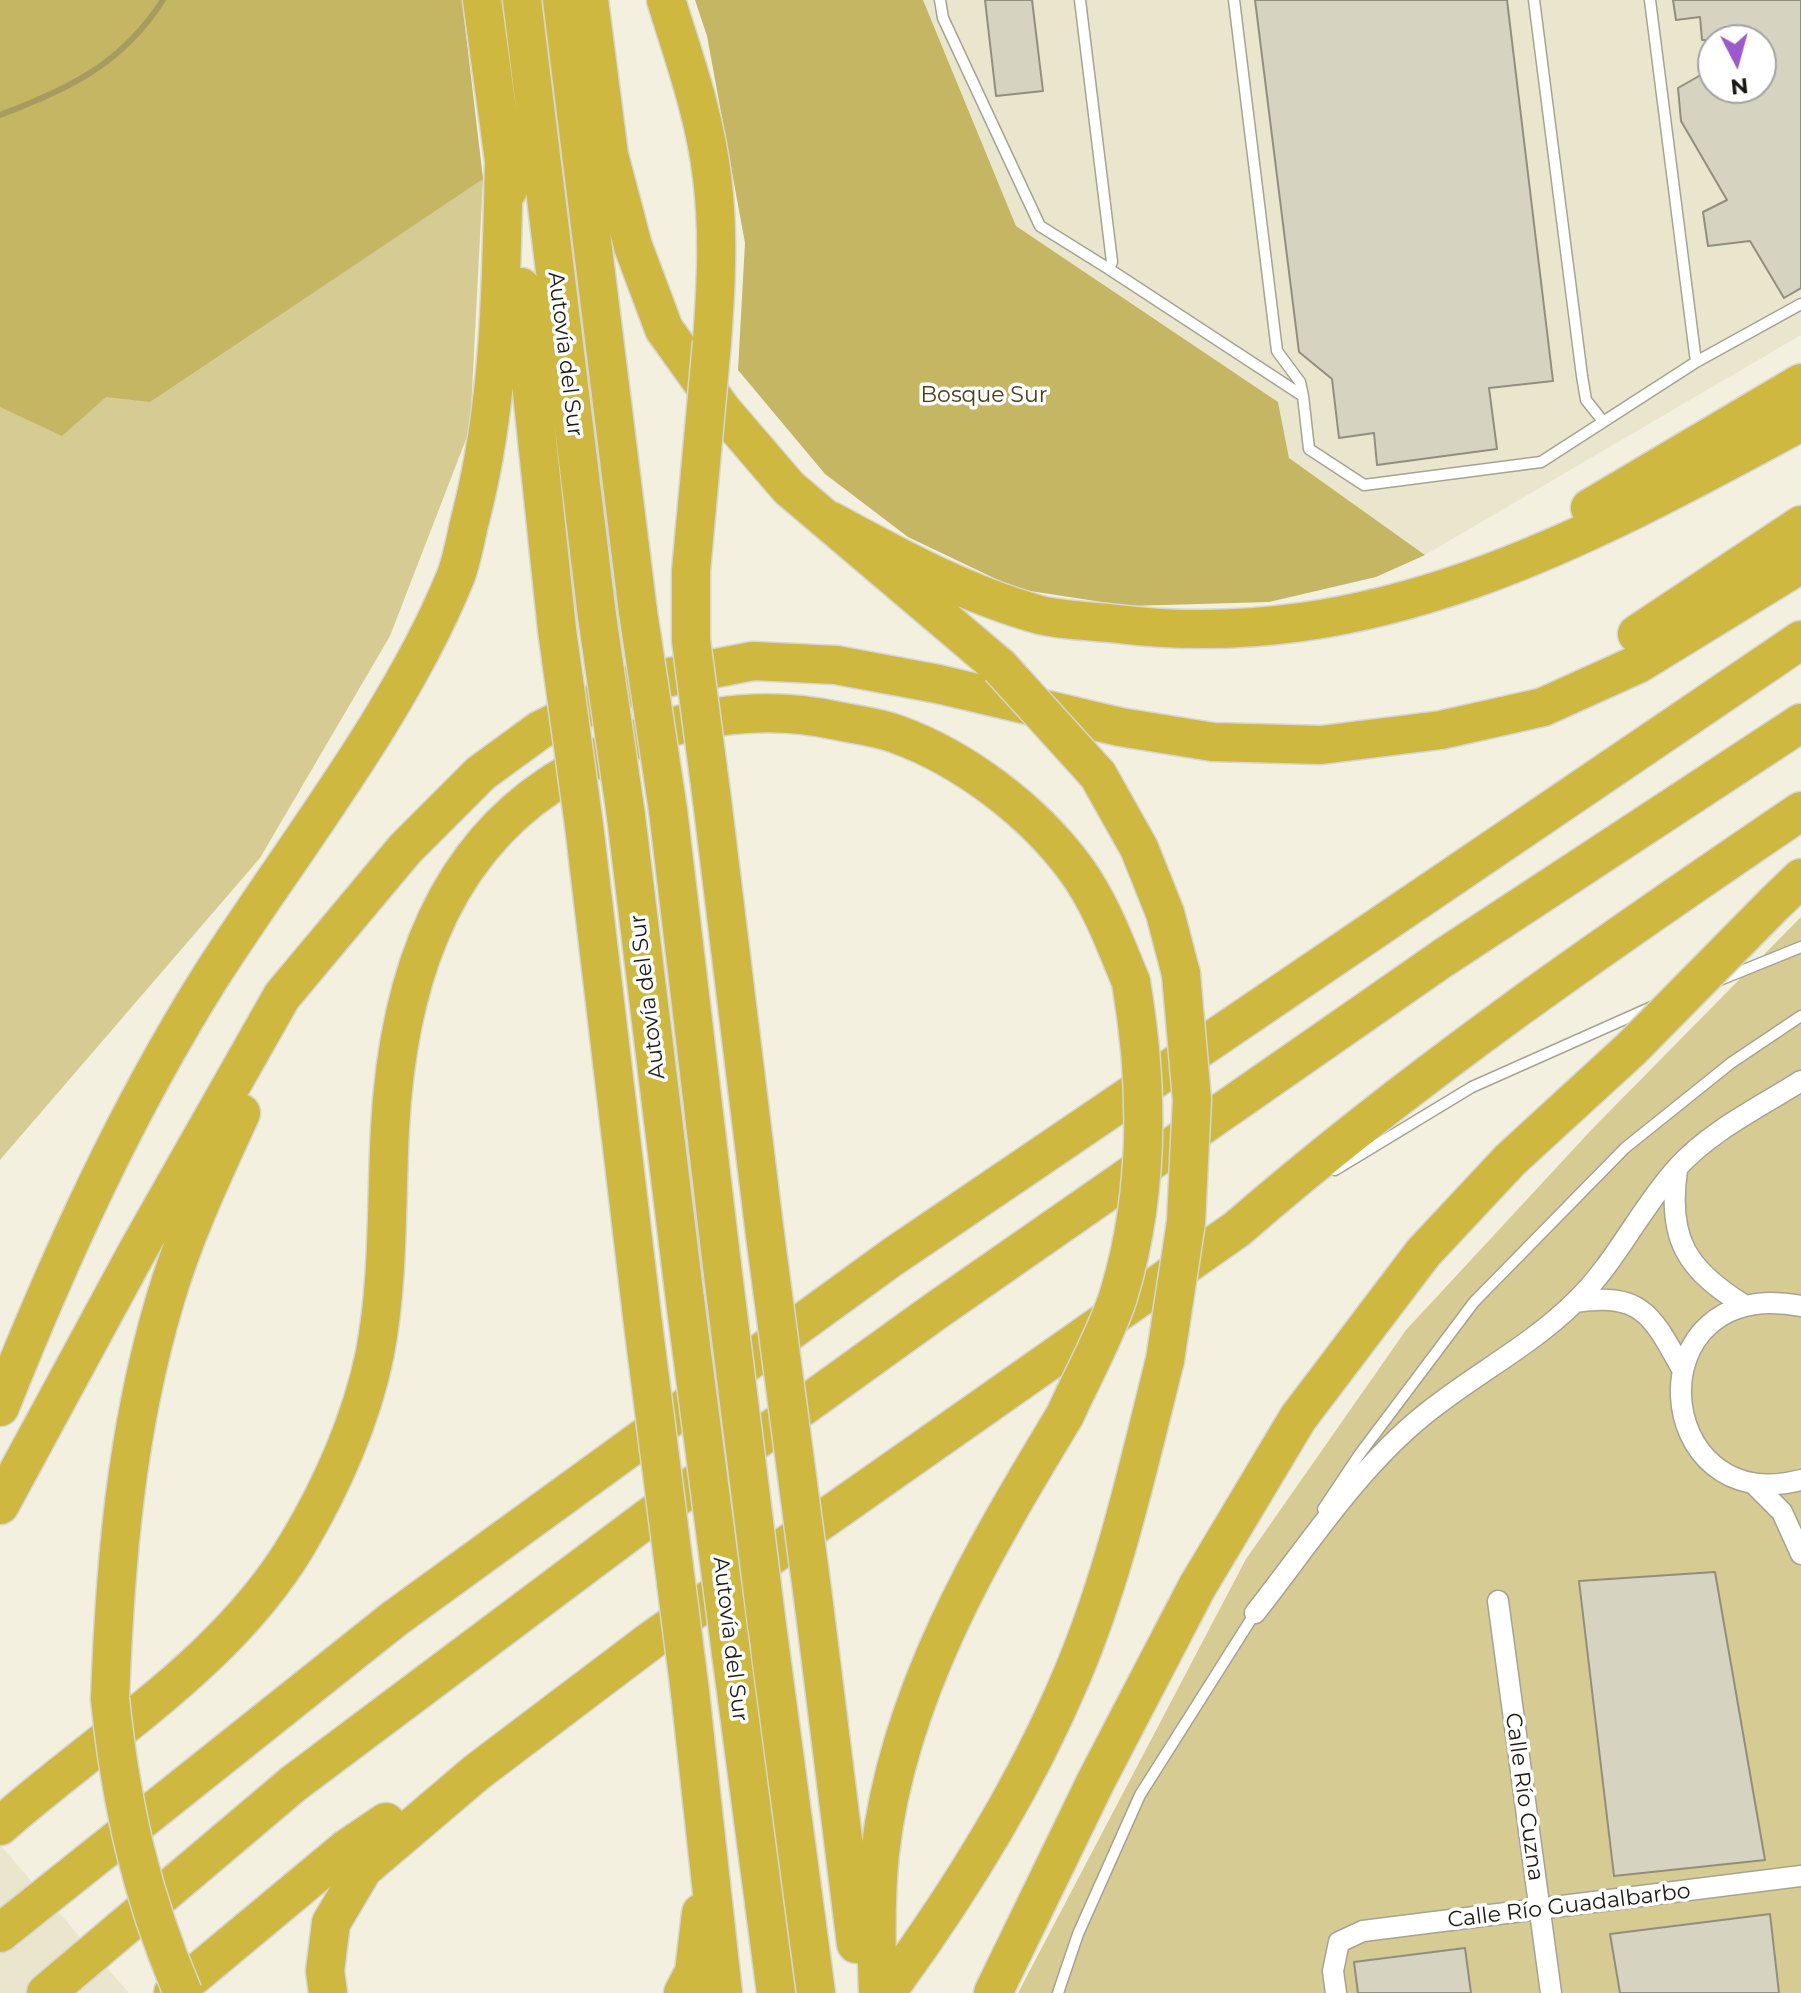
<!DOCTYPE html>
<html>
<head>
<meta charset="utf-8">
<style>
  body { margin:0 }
  #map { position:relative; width:1801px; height:1993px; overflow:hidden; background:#f3f0df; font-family:Montserrat,sans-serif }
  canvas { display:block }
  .north { position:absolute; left:1697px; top:24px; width:80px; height:80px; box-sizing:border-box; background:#fff; border:2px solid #a3a3a1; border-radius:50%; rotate:174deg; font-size:22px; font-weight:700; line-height:32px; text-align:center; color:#1a1913 }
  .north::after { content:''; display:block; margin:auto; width:28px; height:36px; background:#9c58cd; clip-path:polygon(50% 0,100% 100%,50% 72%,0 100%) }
</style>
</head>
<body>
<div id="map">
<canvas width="1801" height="1993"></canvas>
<div class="north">N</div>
</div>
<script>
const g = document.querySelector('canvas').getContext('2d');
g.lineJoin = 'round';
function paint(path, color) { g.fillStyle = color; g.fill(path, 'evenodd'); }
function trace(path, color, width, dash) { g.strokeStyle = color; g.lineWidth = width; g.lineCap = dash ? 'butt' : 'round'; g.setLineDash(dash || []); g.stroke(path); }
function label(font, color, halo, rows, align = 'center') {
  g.font = font + ' Montserrat,sans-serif'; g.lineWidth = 7; g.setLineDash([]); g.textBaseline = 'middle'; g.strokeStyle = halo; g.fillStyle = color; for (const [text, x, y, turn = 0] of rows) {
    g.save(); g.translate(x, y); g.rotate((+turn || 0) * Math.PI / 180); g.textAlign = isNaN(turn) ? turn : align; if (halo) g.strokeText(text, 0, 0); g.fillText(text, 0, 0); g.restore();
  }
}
const built = new Path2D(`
  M923,0H1801V335L1425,555L1289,458L1278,402L1016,226ZM1713,40H1761V88H1713Z
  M0,1845L129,1993H0Z`);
const green = new Path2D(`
  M0,0H460L483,179L470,429L390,636L260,858L0,1160Z
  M1801,917V1993H1018L1246,1559L1406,1330L1594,1127Z`);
const forest = new Path2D(`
  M0,0H462L483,179L150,402L106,397L62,436L0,407Z
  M695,0H923L1016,226L1278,402L1289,458L1425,555L1376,577L1269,602L1128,606L1017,589L908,537L825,474L738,370L745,243L707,36Z`);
const stream = new Path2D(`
  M0,115C69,89 122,64 163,0`);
const building = new Path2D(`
  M985,0H1032L1043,91L996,96Z
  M1255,0H1507L1553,381L1489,388L1497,449L1377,465L1374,433L1339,438L1332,379L1299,352Z
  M1673,0H1801V288L1784,298L1750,241L1708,246L1703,212L1727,200L1681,121L1678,88L1713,68V88H1761V40H1702L1700,17L1676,20Z
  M1715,1572L1765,1860L1614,1876L1579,1581Z
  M1770,1914L1779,1993H1620L1610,1934Z
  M1465,1948L1471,1993H1358L1354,1962Z`);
const service = new Path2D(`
  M940,0L943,18L1040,226L1109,269
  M1080,0L1112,262L1109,269L1303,396L1300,382L1277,351L1234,0
  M1534,0L1582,376L1586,400L1602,420
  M1650,0L1696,362
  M1303,396L1309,449L1364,485L1541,462L1696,362L1801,304
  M1717,981L1801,947
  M1335,1170L1472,1087L1654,1006
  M1323,1509L1359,1455L1474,1302L1625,1148L1731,1063L1801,1016
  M1058,1993L1078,1934L1140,1795L1255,1613`);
const minor = new Path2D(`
  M1677,1170C1667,1239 1687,1270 1744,1305
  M1575,1302C1642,1292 1652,1315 1682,1369
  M1801,1306C1632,1274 1650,1520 1801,1480
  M1753,1483L1782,1512L1801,1554
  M1498,1601L1551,1993
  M1255,1613C1308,1546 1357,1469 1424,1415C1473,1375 1529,1347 1574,1303C1616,1263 1639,1210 1677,1168C1710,1131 1760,1107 1801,1081
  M1336,1993L1333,1971L1339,1942L1363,1931L1801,1876`);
const motorway = new Path2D(`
  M482,0L508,190
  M522,0L597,616
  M562,0L638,612
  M589,0L609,155L633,246L664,329L722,410L789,488L1000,667
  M666,0C684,58 705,116 712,177C719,232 716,287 712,342
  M521,287L557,630
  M1590,508L1801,383
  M831,521C899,558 965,594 1040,615C1065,621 1093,621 1118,624C1373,655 1585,539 1801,422
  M1637,634L1801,525
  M1098,775L1139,848L1165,913L1181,974
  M712,800L765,1235
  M668,810L722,1266
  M626,816L685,1300
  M584,825L643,1324
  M1774,904L1801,878
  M0,1407C59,1259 126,1111 211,976C291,851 399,715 455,578C463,558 466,534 472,512C501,397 501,282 504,164
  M0,1505L138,1250L282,996L405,849L481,773L540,730L634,684L753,661L836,665L938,684L1120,727L1213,742L1321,745L1441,730L1543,707L1638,664L1801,564
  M814,1605L856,1944
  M767,1626L816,1993
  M731,1653L776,1993
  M690,1692L723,1993
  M110,1699C115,1563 126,1431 165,1300C184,1235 213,1174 241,1113
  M0,1826C101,1737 228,1662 298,1543C332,1486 362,1418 375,1353C389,1279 386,1203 390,1128C397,996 434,862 550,785C566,774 584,766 601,756C673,717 758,703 838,721C857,725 878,727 896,734C963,758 1032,810 1075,868C1100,902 1115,943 1131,982
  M0,1933L394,1619L891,1258L1801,640
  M46,1993L293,1784L648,1518L937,1310L1443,958L1801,723
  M173,1993L346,1849L386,1822
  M328,1993L325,1971L331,1923L363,1869L477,1772L653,1639L1237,1229C1413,1076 1608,942 1801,811
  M683,1993L694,1972L701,1913
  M878,1993C876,1946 875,1900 880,1853C898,1693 983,1551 1065,1415
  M886,1993C955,1899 1024,1788 1070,1680C1114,1578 1138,1467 1165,1360
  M993,1993L1096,1781L1197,1587L1298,1418L1423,1253L1510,1160L1631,1049`);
const motorwayBridge = new Path2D(`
  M712,342L691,571V640L712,800
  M638,612L668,810
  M597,616L626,816
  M557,630L584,825
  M1000,667L1098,775
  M1631,1049L1774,904
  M765,1235L814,1605
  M722,1266L767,1626
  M685,1300L731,1653
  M643,1324L690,1692
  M1165,1360L1186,1222L1192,1100L1181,974
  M1065,1415C1082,1377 1105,1337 1118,1297C1150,1194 1149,1088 1131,982
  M110,1699C121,1804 141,1895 183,1993`);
const streetNames = [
  ["Autovía del Sur",565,354,83],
  ["Autovía del Sur",648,997,-97],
  ["Autovía del Sur",730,1639,83],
  ["Calle Río Cuzna",1524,1797,82],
  ["Calle Río Guadalbarbo",1569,1906,-7]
];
const parkNames = [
  ["Bosque Sur",984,396]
];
paint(built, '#eae6cd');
paint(green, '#d6cb92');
paint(forest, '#c5b663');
trace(stream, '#a79b5f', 6);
paint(building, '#d6d3c1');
trace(building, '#918e7e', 2);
trace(service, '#a6a393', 13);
trace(minor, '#a6a393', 23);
trace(motorway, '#d6d6d5', 41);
trace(service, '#fff', 10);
trace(minor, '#fff', 20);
trace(motorway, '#ceb83f', 38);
trace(motorwayBridge, '#d6d6d5', 41, []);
trace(motorwayBridge, '#ceb83f', 38);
label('22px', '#1a1913', '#fff', streetNames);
label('22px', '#453e1a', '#fff', parkNames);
</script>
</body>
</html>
